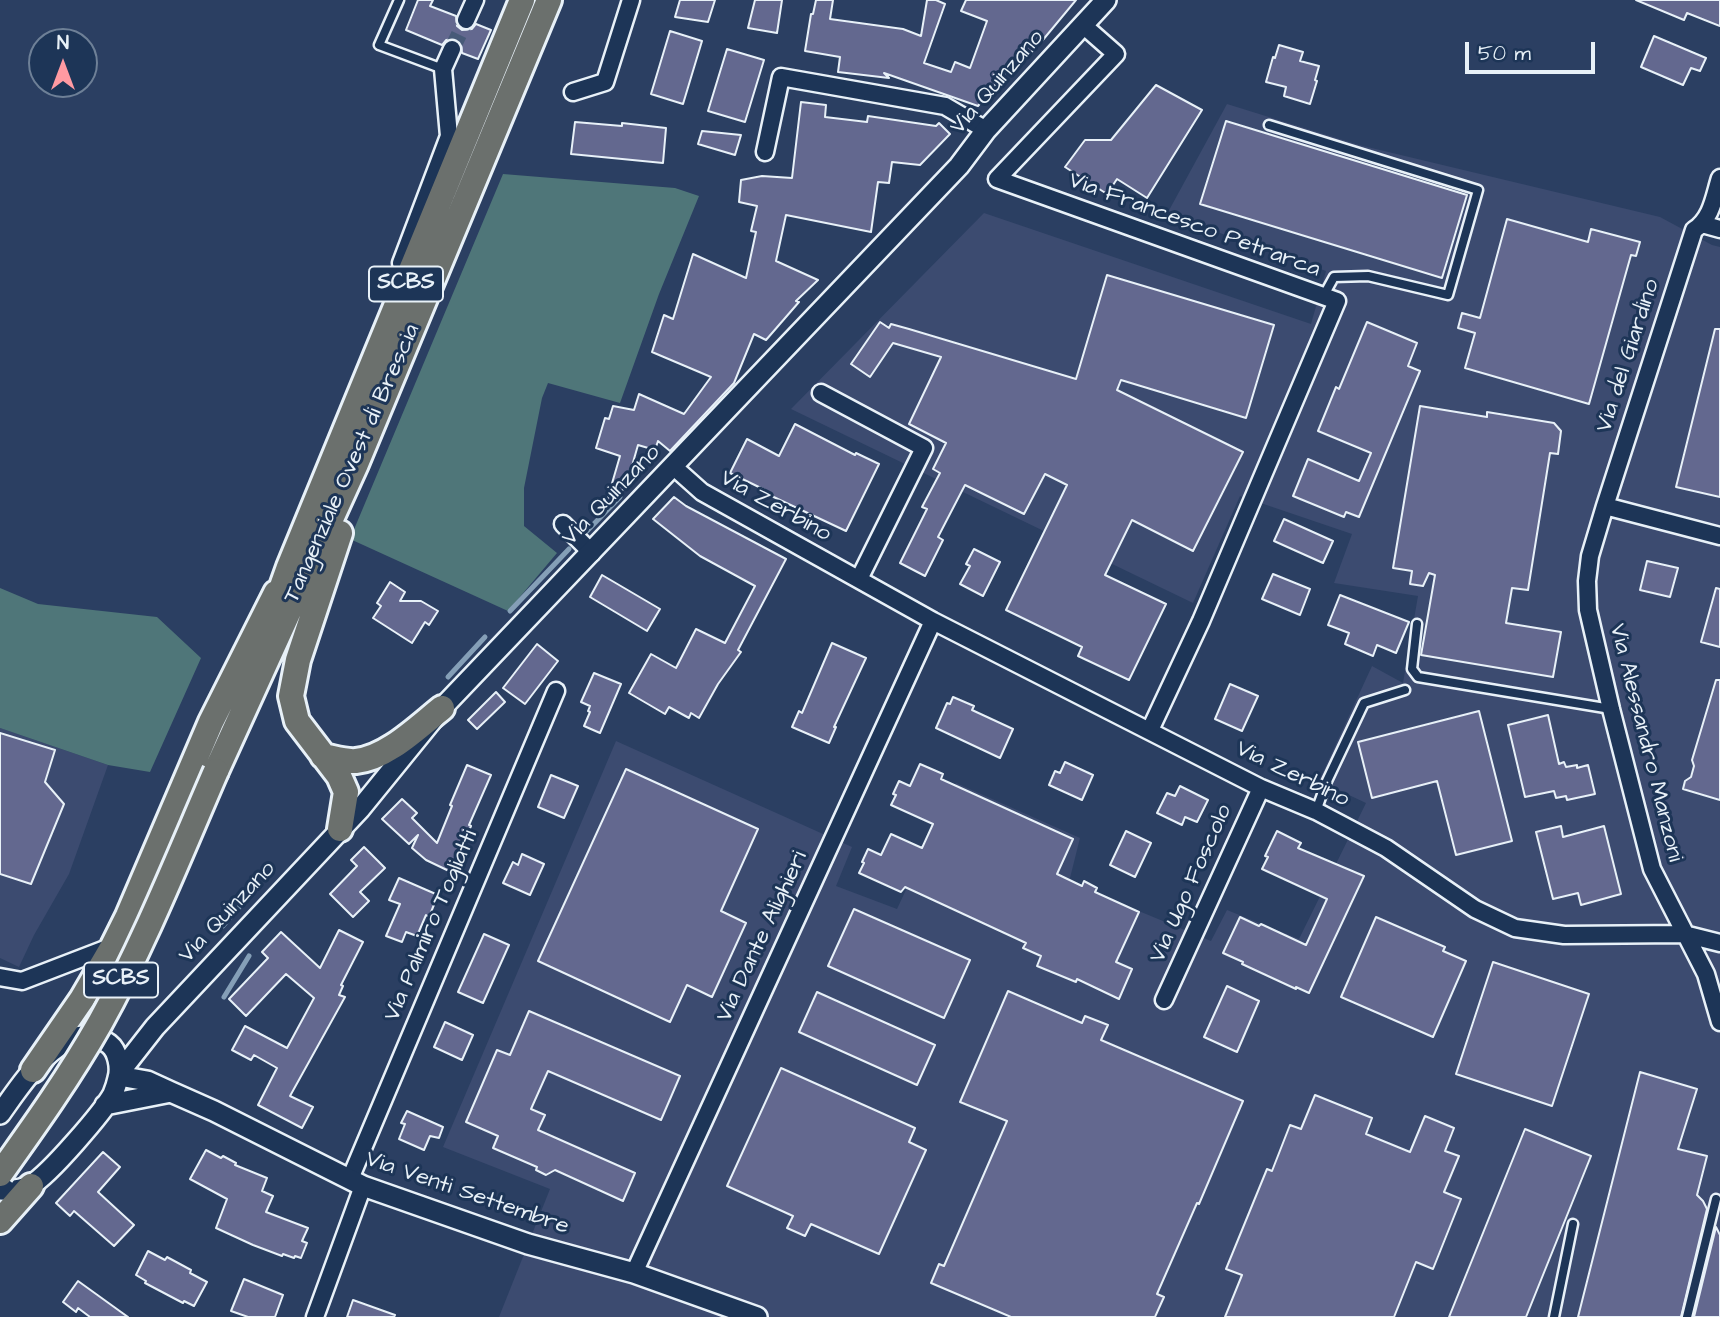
<!DOCTYPE html>
<html>
<head>
<meta charset="utf-8">
<style>
  body { margin:0 }
  #map { position:relative; width:1720px; height:1317px; overflow:hidden; background:#2b3f62; font-family:"Architects Daughter",sans-serif }
  canvas { display:block }
  .north { position:absolute; left:28px; top:28px; width:70px; height:70px; box-sizing:border-box; background:#1d3557; border:2px solid #6e8097; border-radius:50%; rotate:0deg; font-size:19px; font-weight:700; line-height:28px; text-align:center; color:#e8f1f8 }
  .north::after { content:''; display:block; margin:auto; width:24px; height:32px; background:#ff9aa2; clip-path:polygon(50% 0,100% 100%,50% 72%,0 100%) }
  .scale { position:absolute; left:1465px; top:42px; width:130px; height:32px; box-sizing:border-box; border:4px solid #e8f1f8; border-top:0; padding-left:9px; font-size:21px; line-height:24px; white-space:nowrap; color:#e8f1f8; -webkit-text-stroke:5px #1d3557; paint-order:stroke }
</style>
</head>
<body>
<div id="map">
<canvas width="1720" height="1317"></canvas>
<div class="north">N</div>
<div class="scale">50 m</div>
</div>
<script>
const g = document.querySelector('canvas').getContext('2d');
g.lineJoin = 'round';
function paint(path, color) { g.fillStyle = color; g.fill(path, 'evenodd'); }
function trace(path, color, width, dash) { g.strokeStyle = color; g.lineWidth = width; g.lineCap = dash ? 'butt' : 'round'; g.setLineDash(dash || []); g.stroke(path); }
function label(font, color, halo, rows, align = 'center') {
  g.font = font + ' "Architects Daughter",sans-serif'; g.lineWidth = 6; g.setLineDash([]); g.textBaseline = 'middle'; g.strokeStyle = halo; g.fillStyle = color; for (const [text, x, y, turn = 0] of rows) {
    g.save(); g.translate(x, y); g.rotate((+turn || 0) * Math.PI / 180); g.textAlign = isNaN(turn) ? turn : align; if (halo) g.strokeText(text, 0, 0); g.fillText(text, 0, 0); g.restore();
  }
}
const built = new Path2D(`
  M1227,104L1359,145L1660,217L1712,245L1720,247V1317H499L550,1189L443,1147L616,741L852,847L836,886L897,909L956,783L1080,838L1069,882L1211,941L1227,910L1299,939L1366,803L1319,781L1372,666L1403,683L1418,596L1334,583L1352,534L1240,496L1193,603L791,409L984,213L1311,324L1326,271L1167,214Z
  M0,728L108,765L69,874L34,935L19,967L0,958Z`);
const green = new Path2D(`
  M503,174L675,188L699,196L659,294L620,403L548,383L542,398L524,488V526L557,553L508,611L350,539Z
  M0,588L38,604L157,617L201,658L150,772L108,765L0,728Z`);
const stream = new Path2D(`
  M587,531L620,497
  M510,611L569,549
  M448,677L485,637
  M223,926L246,899
  M224,997L249,956`);
const building = new Path2D(`
  M418,0H433L430,6L456,16L457,26L462,30L472,29L476,24L491,30L478,59L462,53L461,43L456,39L446,40L442,45L406,30Z
  M680,0H715L708,22L675,17Z
  M755,0H782L777,33L748,28Z
  M816,0H833L830,19L903,29L921,36L927,0H936L945,4L924,63L951,72L955,62L970,68L987,21L961,11L966,0H1076L1042,41L1014,70L1009,68L978,106L884,73L889,78L838,72L840,57L805,51L811,14H813Z
  M1636,0H1720V26L1687,13L1684,20Z
  M670,31L702,41L683,104L651,94Z
  M1654,36L1706,58L1700,71L1691,68L1683,85L1641,67Z
  M1279,45L1303,52L1300,61L1319,66L1315,80L1317,81L1310,104L1284,96L1286,87L1266,82L1273,57L1275,58Z
  M727,49L764,60L745,122L708,111Z
  M1156,85L1202,110L1147,198L1117,179L1107,194L1065,167L1085,140H1111Z
  M801,102L826,105L825,117L867,122L868,116L936,126L939,123L950,134L920,165L892,162L889,183L878,182L871,232L786,215L776,261L818,280L796,301L799,302L766,340L754,334L734,383L670,451L658,441L655,450L638,445L626,487L606,504L620,456L596,448L605,418L609,419L613,406L634,410L639,394L684,414L711,377L652,352L664,315L673,319L693,254L746,278L756,232L751,231L757,206L739,202L741,180L762,176L792,178Z
  M1226,121L1467,195L1442,278L1200,204Z
  M575,122L622,126V123L666,128L663,163L571,154Z
  M702,131L741,135L735,155L698,144Z
  M1507,219L1588,242L1591,229L1640,242L1636,256L1631,255L1589,404L1465,368L1475,333L1458,328L1462,313L1480,318Z
  M1107,275L1274,325L1246,418L1121,380L1117,390L1243,452L1193,551L1132,520L1105,575L1166,604L1129,680L1078,656L1082,647L1006,610L1067,485L1045,474L1024,514L965,485L938,537L943,540L925,576L900,563L927,509L922,507L940,473L933,469L946,443L909,424L941,357L893,343L870,377L851,364L880,322L889,328L891,324L909,329L1076,379Z
  M1367,322L1417,343L1408,366L1420,371L1359,517L1346,512L1344,517L1293,496L1308,459L1359,481L1371,453L1318,431L1336,387L1339,389Z
  M1715,329H1720V497L1676,487Z
  M1420,406L1487,417V412L1554,423L1561,431L1558,454L1550,453L1528,590L1512,588L1506,623L1561,632L1553,677L1421,655L1435,575L1429,573L1423,586L1410,584L1412,571L1393,568Z
  M795,424L855,455L856,453L879,464L846,531L763,492L765,490L730,473L747,439L779,456Z
  M674,497L686,506L786,559L738,650L741,652L718,684L699,718L691,713L689,718L669,707L665,714L629,693L651,654L676,668L696,629L725,643L755,586L700,556L653,519Z
  M1284,519L1333,541L1323,563L1274,541Z
  M974,549L1000,562L983,596L960,584L970,566L966,564Z
  M1647,561L1678,568L1670,597L1640,590Z
  M1273,574L1310,589L1300,615L1262,599Z
  M602,575L660,609L647,631L590,597Z
  M390,582L405,592L400,601H421L438,611L429,625L425,622L412,643L373,618L381,606L377,603Z
  M1716,588L1720,589V647L1701,642Z
  M1340,595L1409,622L1396,653L1377,645L1373,656L1345,644L1349,633L1328,625Z
  M832,643L866,658L834,727H836L829,743L792,727L799,711L802,713Z
  M537,644L558,661L525,704L503,688Z
  M594,673L621,684L600,733L584,726L590,712L588,711L590,706L581,702Z
  M1716,680H1720V800L1683,789L1685,781L1691,777L1694,766L1692,760Z
  M1230,684L1258,696L1242,731L1215,719Z
  M496,692L505,702L477,729L468,720Z
  M953,697L974,706L972,710L1013,729L1000,758L936,728L947,703L950,704Z
  M1479,711L1512,841L1456,855L1437,781L1372,798L1358,742Z
  M1548,715L1559,764L1564,762L1566,767L1577,765V768L1588,765L1595,794L1567,800L1566,796L1556,798L1554,791L1525,797L1508,725Z
  M0,733L55,750L45,782L64,804L31,884L0,874Z
  M1065,762L1093,775L1082,800L1049,785L1055,771L1060,773Z
  M920,764L943,774L941,779L1073,839L1057,874L1082,886L1084,881L1097,888L1095,892L1139,912L1116,962L1132,969L1119,999L1077,979L1076,982L1037,966L1041,956L1023,948L1026,943L905,887L901,892L859,873L864,863L862,862L868,849L881,855L891,834L922,848L933,824L891,805L896,795L893,794L899,781L910,786Z
  M467,765L491,775L469,825L471,826L456,862L453,861L449,871L426,860L412,848L418,835L409,844L382,819L402,799L417,813L412,818L437,843L452,806L450,805Z
  M626,769L758,829L721,911L746,923L712,997L687,985L670,1022L538,961Z
  M551,775L578,786L564,818L538,807Z
  M1180,786L1208,800L1197,822L1185,817L1182,825L1157,813L1167,793L1175,796Z
  M1561,826L1563,837L1604,826L1621,894L1581,905L1578,893L1553,899L1536,832Z
  M1126,831L1151,843L1135,877L1110,865Z
  M1277,831L1301,843L1298,848L1364,876L1309,993L1296,987V989L1242,964L1243,962L1223,953L1240,917L1259,926L1261,924L1306,945L1327,899L1262,869L1268,857L1265,856Z
  M364,847L385,868L360,892L369,901L353,917L330,894L357,866L351,860Z
  M522,854L544,864L530,895L503,883L513,862L518,865Z
  M399,878L438,895L429,917L426,915L417,936L406,932L402,942L386,936L400,904L389,900Z
  M854,909L970,960L944,1018L828,966Z
  M1376,917L1445,947L1443,951L1466,961L1433,1037L1341,997Z
  M339,930L363,942L341,985L343,986L339,995L345,997L290,1096L313,1107L302,1128L258,1105L277,1068L254,1055L251,1060L232,1050L245,1026L287,1048L314,998L286,974L246,1016L229,999L268,958L262,952L281,932L320,968Z
  M484,934L509,945L483,1003L458,992Z
  M1493,962L1589,994L1552,1106L1456,1074Z
  M1227,986L1259,1001L1237,1052L1204,1037Z
  M1008,991L1082,1023L1085,1016L1108,1025L1101,1040L1243,1101L1199,1204L1197,1203L1157,1294L1164,1297L1155,1317H1011L931,1283L939,1264L944,1266L1007,1121L960,1102Z
  M817,992L935,1045L917,1085L799,1032Z
  M529,1011L680,1076L661,1120L548,1071L531,1109L545,1115L538,1130L635,1173L623,1201L555,1170L546,1175L536,1170L537,1167L493,1148L498,1136L466,1122L497,1050L510,1055Z
  M445,1022L473,1035L462,1060L434,1047Z
  M781,1068L915,1128L909,1142L926,1150L879,1254L811,1224L805,1236L787,1228L793,1216L727,1186Z
  M1640,1072L1697,1089L1678,1149L1707,1156L1697,1195L1703,1201L1707,1209L1681,1317H1578Z
  M1315,1095L1372,1118L1366,1134L1410,1152L1425,1116L1454,1128L1445,1151L1459,1156L1444,1192L1461,1199L1433,1269L1416,1262L1394,1317H1225L1242,1275L1226,1269L1267,1169L1272,1171L1290,1125L1301,1129Z
  M407,1111L443,1127L439,1138L430,1136L424,1150L399,1139L405,1124L401,1123Z
  M1525,1129L1591,1156L1526,1317H1449Z
  M206,1150L221,1158L223,1156L236,1163L235,1165L267,1178L262,1191L273,1196L266,1212L308,1228L302,1241L307,1243L301,1258L295,1256L294,1258L283,1254L282,1256L253,1245L216,1228L227,1199L190,1179Z
  M103,1152L120,1167L98,1192L134,1225L114,1246L74,1211L70,1216L56,1203Z
  M1716,1227L1720,1235V1317H1694Z
  M148,1251L165,1260L167,1257L191,1270L190,1273L207,1282L194,1306L184,1301L183,1303L145,1283L146,1281L136,1275Z
  M244,1279L283,1295L275,1317H248L231,1311Z
  M78,1281L128,1317H90L78,1308L76,1312L63,1302Z
  M353,1300L395,1315L394,1317H347Z`);
const minorTunnel = new Path2D(`
  M452,49L466,20`);
const service = new Path2D(`
  M399,0L379,45L443,69
  M1269,125L1478,190L1448,295L1368,276L1334,277L1323,297
  M1417,624L1412,669L1418,677L1611,709
  M1316,811L1327,781L1364,703L1405,690
  M1554,1317L1573,1224
  M1687,1317L1716,1199`);
const minor = new Path2D(`
  M466,20L475,0
  M1083,25L1116,54L997,179L1337,301L1201,621L1150,730
  M573,92L605,82L631,0
  M765,152L781,77L945,106L986,130
  M1720,178C1714,197 1712,218 1694,230L1605,506L1590,556L1587,581L1588,610L1611,709L1652,869L1706,974L1720,1022
  M1702,224L1720,229
  M401,263L449,136L443,69L452,49
  M821,393L924,448L859,579
  M674,467L702,492L933,621L1261,788L1316,811L1386,848L1475,909L1515,928L1564,935L1684,934L1720,943
  M1605,506L1720,536
  M563,524L592,553
  M0,977L22,981L113,946
  M1164,1000L1261,788
  M350,1179L556,691
  M634,1273L933,621
  M315,1317L363,1186`);
const tertiary = new Path2D(`
  M119,1073L155,1027L360,809L442,708L959,166L986,130L1106,0
  M119,1076L147,1081L171,1092L214,1111L363,1186L528,1244L634,1273L757,1317
  M105,1105L171,1092
  M0,1114C21,1085 66,1012 109,1044C118,1051 121,1068 118,1078C117,1083 115,1089 113,1094C103,1112 49,1175 31,1185C21,1191 11,1191 0,1190`);
const primary = new Path2D(`
  M340,533L298,660L291,696L297,721L339,776L346,792L340,829
  M274,609L289,567L522,0
  M323,756C334,758 345,762 356,761C387,758 418,727 442,708
  M216,771L356,464L549,0
  M33,1070L82,999L113,946L128,916L211,722L276,593
  M0,1221L31,1186`);
const primaryBridge = new Path2D(`
  M0,1174C35,1125 70,1076 100,1023C145,942 179,856 216,771`);
const shields = [
  [406,284,74],
  [121,980,74]
];
const shieldNames = [
  ["SCBS",406,284],
  ["SCBS",121,980]
];
const streetNames = [
  ["Via Quinzano",998,83,-49],
  ["Via Francesco Petrarca",1194,226,20],
  ["Via del Giardino",1629,356,-72],
  ["Tangenziale Ovest di Brescia",353,464,-66],
  ["Via Quinzano",612,496,-46],
  ["Via Zerbino",775,507,29],
  ["Via Alessandro Manzoni",1645,743,76],
  ["Via Zerbino",1292,775,26],
  ["Via Ugo Foscolo",1192,884,-66],
  ["Via Quinzano",228,913,-47],
  ["Via Palmiro Togliatti",432,926,-67],
  ["Via Dante Alighieri",763,937,-65],
  ["Via Venti Settembre",467,1194,19]
];
paint(built, '#3c4b70');
paint(green, '#4f7679');
trace(stream, '#859fb7', 5);
paint(building, '#63688f');
trace(building, '#e8f1f8', 2);
trace(minorTunnel, '#475a78', 16, [16, 8]);
trace(service, '#e8f1f8', 13);
trace(minor, '#e8f1f8', 21);
trace(tertiary, '#e8f1f8', 24);
trace(primary, '#e8f1f8', 30);
trace(service, '#1d3557', 8);
trace(minor, '#1d3557', 16);
trace(tertiary, '#1d3557', 19);
trace(primary, '#6b706d', 24);
trace(primaryBridge, '#e8f1f8', 30, []);
trace(primaryBridge, '#6b706d', 24);
for (const [x, y, w] of shields) { const box = new Path2D(); box.roundRect(x - w / 2, y - 17.5, w, 35, 5); g.fillStyle = '#1d3557'; g.fill(box); trace(box, '#e8f1f8', 2); }
label('bold 21px', '#e8f1f8', null, shieldNames);
label('23px', '#e8f1f8', '#1d3557', streetNames);
</script>
</body>
</html>
